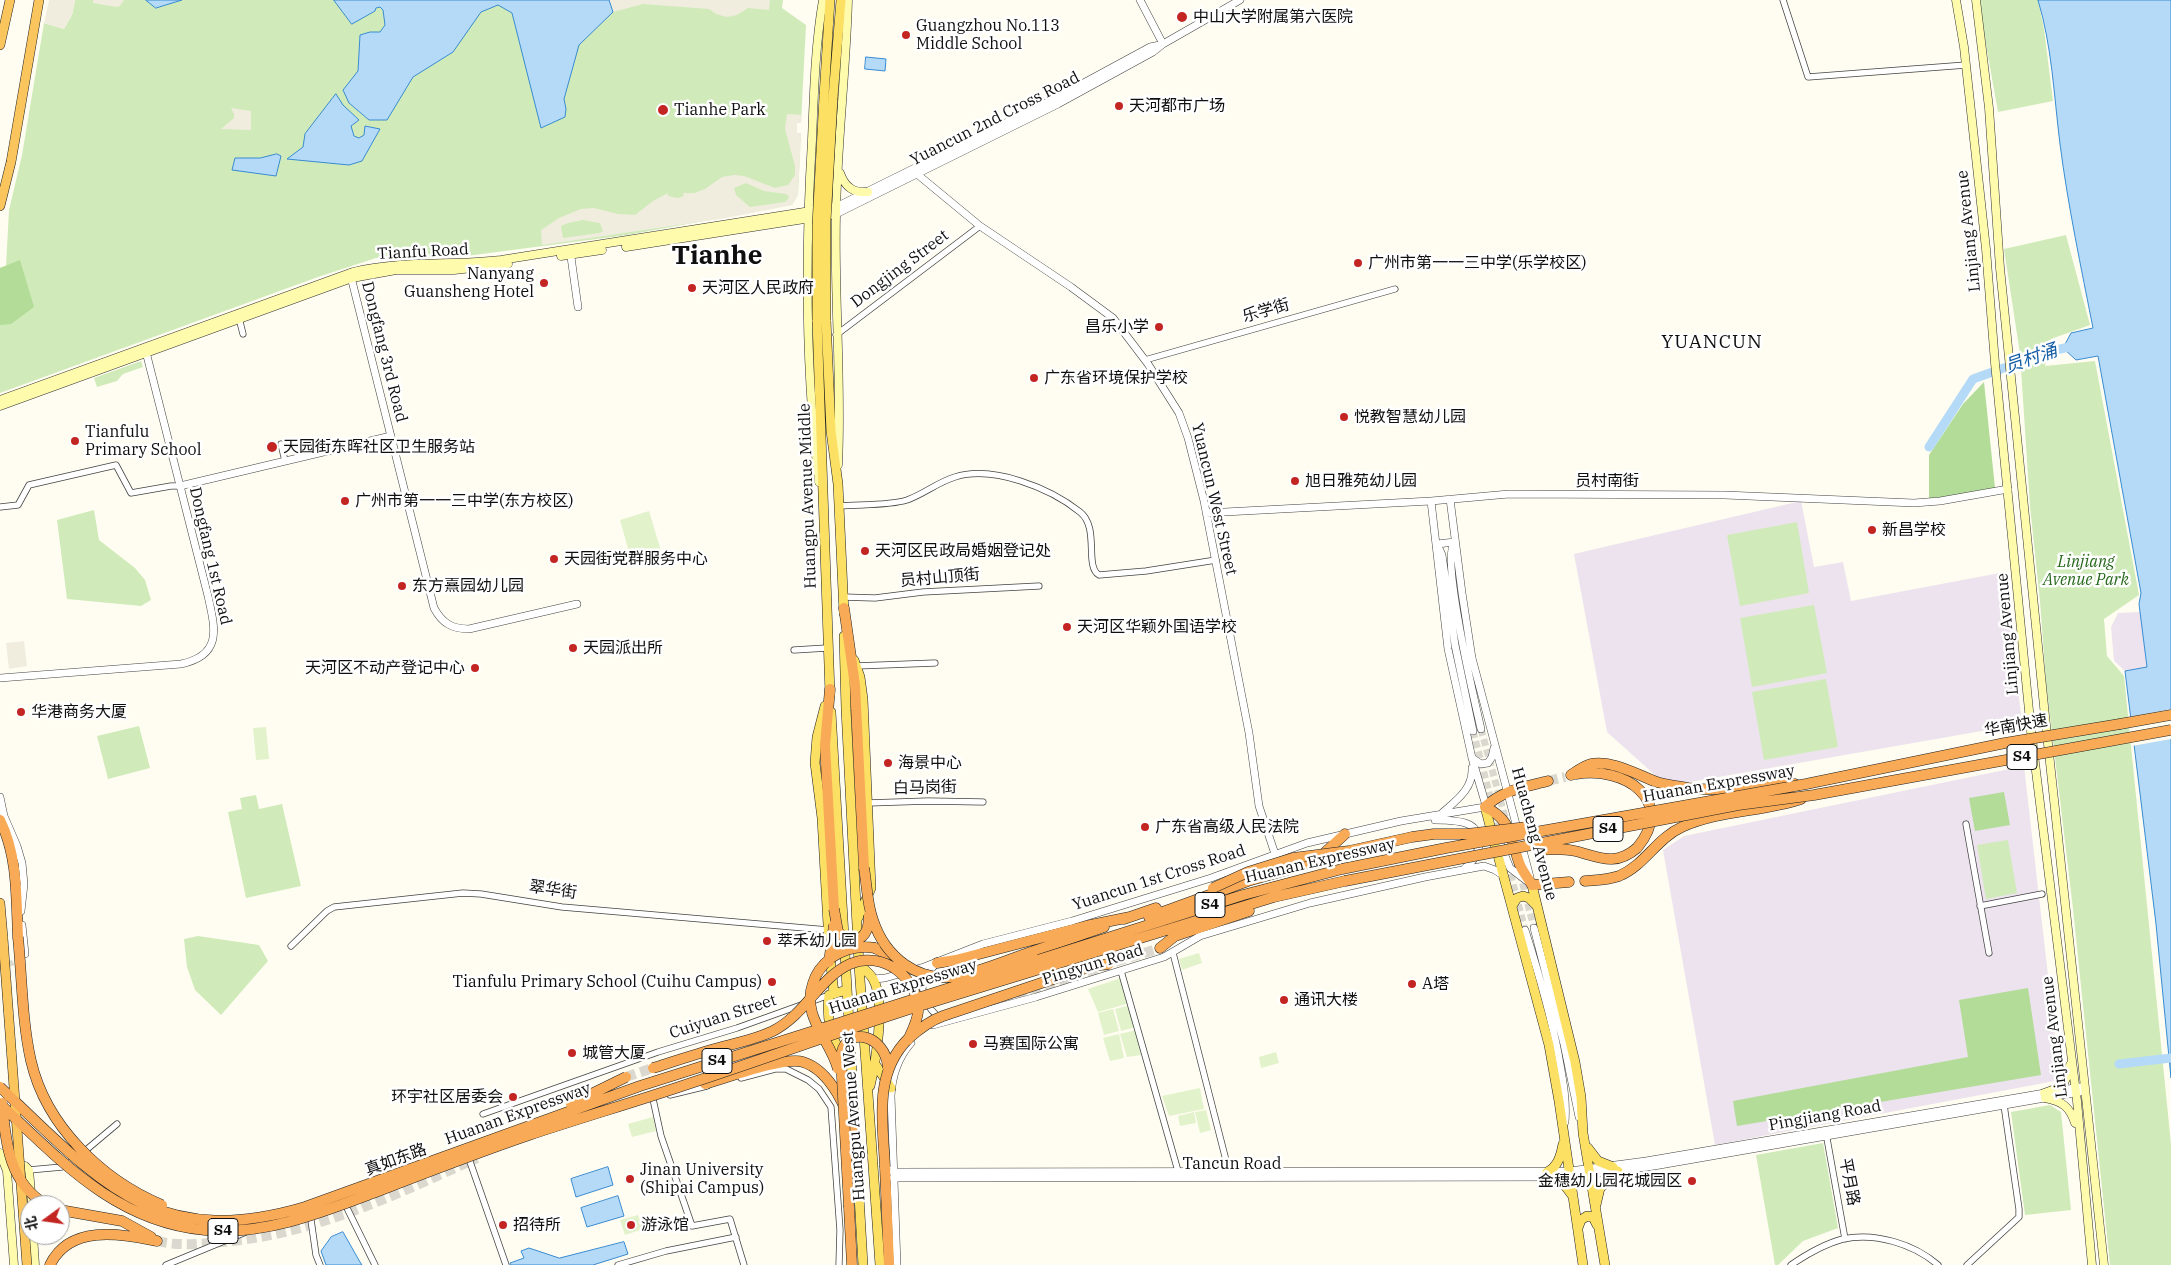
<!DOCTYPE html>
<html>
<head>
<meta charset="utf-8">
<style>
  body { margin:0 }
  #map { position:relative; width:2171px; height:1265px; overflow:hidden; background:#fffdf1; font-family:"IBM Plex Serif","Noto Sans SC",serif }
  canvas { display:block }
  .north { position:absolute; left:20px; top:1195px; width:50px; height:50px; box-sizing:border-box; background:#fff; border:1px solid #9f9f9f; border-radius:50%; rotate:256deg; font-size:14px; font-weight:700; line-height:20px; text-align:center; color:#0f0f0f }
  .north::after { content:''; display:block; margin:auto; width:18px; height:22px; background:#c32522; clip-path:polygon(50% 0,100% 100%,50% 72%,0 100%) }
</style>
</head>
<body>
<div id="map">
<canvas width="2171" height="1265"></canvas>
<div class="north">北</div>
</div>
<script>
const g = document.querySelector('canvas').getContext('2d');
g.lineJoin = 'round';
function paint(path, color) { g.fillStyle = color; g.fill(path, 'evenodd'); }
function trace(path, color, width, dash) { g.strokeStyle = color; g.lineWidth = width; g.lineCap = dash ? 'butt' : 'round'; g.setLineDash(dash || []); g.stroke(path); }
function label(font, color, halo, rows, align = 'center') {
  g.font = font + ' "IBM Plex Serif","Noto Sans SC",serif'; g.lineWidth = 5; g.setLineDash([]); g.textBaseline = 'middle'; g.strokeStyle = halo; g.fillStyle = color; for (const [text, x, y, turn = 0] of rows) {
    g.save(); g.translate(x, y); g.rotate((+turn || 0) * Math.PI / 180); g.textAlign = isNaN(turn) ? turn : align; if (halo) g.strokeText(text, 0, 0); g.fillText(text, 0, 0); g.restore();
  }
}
const industrial = new Path2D(`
  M1801,501L1814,567L1843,562L1851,601L2005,572L2022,724L1690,782H1677L1656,776L1607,732L1574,554Z
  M2140,612L2147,668L2125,671L2114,661L2111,627L2118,613Z
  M2024,766L2060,1080L1715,1145L1663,850L1684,836Z`);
const green = new Path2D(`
  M75,0H783L782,8L806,25L801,123H797V133H801L798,195L792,205L627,235L459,257L376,258L318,277L0,393V268L6,266L9,210L22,155L44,23L64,29L72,15Z
  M1978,0H2038L2044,29L2053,101L1998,112Z
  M2066,235L2090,325L2051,339L2045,366L2095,361L2139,595L2104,619L2107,656L2124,676L2171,1144V1265H2110L2073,909L2046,682L2040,601L2030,506L2020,354L2004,249Z
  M141,361L143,367L123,374L117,381L97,387L94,378Z
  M94,510L99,540L135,568L145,580L151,600L141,606L67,599L57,520Z
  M1797,522L1809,593L1740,606L1727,535Z
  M1814,605L1827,673L1752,687L1740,618Z
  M1826,679L1838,747L1764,760L1752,692Z
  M139,726L150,768L108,779L97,736Z
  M256,795L259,809L282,804L301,886L246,898L228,812L242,809L240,798Z
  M2008,840L2017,893L1986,899L1977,845Z
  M198,936L259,945L268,961L221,1015L195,990L187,967L184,939Z
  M2050,1105L2061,1112L2071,1210L2025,1215L2011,1112Z
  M1823,1143L1838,1228L1803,1241L1778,1265H1775L1756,1155Z`);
const forest = new Path2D(`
  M20,260L34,307L11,324L0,325V268Z
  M1984,382L1995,488L1955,497L1929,498V455L1963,404Z
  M2004,792L2010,825L1975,831L1969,798Z
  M2028,988L2041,1075L1737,1126L1733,1101L1968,1057L1959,1000Z`);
const pitch = new Path2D(`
  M649,511L662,554L632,563L620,520Z
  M266,727L269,759L256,760L253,728Z
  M1199,953L1202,963L1182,970L1179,959Z
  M1121,978L1130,1003L1098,1012L1088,989Z
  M1130,1005L1136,1027L1121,1031L1115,1009Z
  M1113,1009L1119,1031L1104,1035L1098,1013Z
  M1136,1030L1141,1055L1127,1057L1120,1034Z
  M1119,1034L1124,1058L1110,1061L1103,1038Z
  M1276,1052L1279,1063L1261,1068L1259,1057Z
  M1200,1088L1204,1109L1169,1116L1162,1096Z
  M1206,1110L1211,1130L1200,1133L1195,1112Z
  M1194,1112L1196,1123L1180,1126L1178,1116Z
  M653,1117L656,1131L632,1137L628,1124Z
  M638,1215L643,1229L625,1235L620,1220Z`);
const plaza = new Path2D(`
  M49,0H75L72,15L64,29L44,23Z
  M93,0H124L120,6L116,7L93,3Z
  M609,0H770L769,10L748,8L737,15L727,17L716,14L709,9L643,4L613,12Z
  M231,108L251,111V130L221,129L234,118V114Z
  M787,114L802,115L801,123H797V133H801L798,195L792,205L726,218L542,245L541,230L559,218L581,209L594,208L618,214L635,215L653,201L668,193V196L678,198L684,196L683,193H694L705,189L722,177L734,175L744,176L775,188L788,185L795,175V166L785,129ZM746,183L764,191L786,194L789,196L788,199L785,202L750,207L736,195L734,188ZM583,220L600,223L603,231L600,233L563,238L561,226L568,223Z
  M24,641L27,666L9,669L6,643Z`);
const water = new Path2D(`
  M146,0H182L156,8Z
  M334,0H609L613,12L579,45L564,99L566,109L565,117L541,128L512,13L498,5L481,12L453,52L413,77L387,120H369L349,103L343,90L358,71L360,35L370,32H380L385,25L383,10L380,7L376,8L375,11L352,24Z
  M2038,0H2171V1078L2156,924L2125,671L2147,667L2139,604L2141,593L2098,356L2076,360L2063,348L2071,333L2093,328C2081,267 2068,206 2060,144C2054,96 2052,46 2038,0Z
  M866,57L886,59L885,71L865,69Z
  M336,94L343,105L359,120L351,126L354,136L359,138L364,135L365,126L380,129L362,161L349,165L287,159L303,147L305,134Z
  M277,154L281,156L276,176L232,170L235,158H260Z
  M608,1167L613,1185L576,1197L571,1179Z
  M618,1196L624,1216L587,1227L581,1208Z
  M343,1232L360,1262L362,1265H326L321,1251L331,1237Z
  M624,1242L628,1254L593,1265H511L510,1263L524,1258L521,1251L529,1248L559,1258Z`);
const pier = new Path2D(`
  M2171,709V739L2132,746L2129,717Z`);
const river = new Path2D(`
  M1929,447L1973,379L2051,351L2074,346
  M2119,1064L2171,1058`);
const minorTunnel = new Path2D(`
  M0,967L12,963L21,958`);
const tertiaryTunnel = new Path2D(`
  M1481,729L1506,821
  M1473,731L1500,834
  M1508,864L1525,930
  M1520,873L1534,928`);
const motorwayTunnel = new Path2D(`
  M1548,781L1565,777
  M1003,1004L1098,971L1109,964L1160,948
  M626,1077L653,1068
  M157,1241C178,1246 200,1244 221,1242C312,1235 395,1195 477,1158`);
const minor = new Path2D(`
  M1783,0L1808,77L1966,65
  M239,318L243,334
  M836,335L980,226
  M1145,360L1395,289
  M281,444L285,461
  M839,506C859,504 888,506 907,500C924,494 938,482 955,477C993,465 1050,488 1080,512C1100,528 1084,566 1099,575L1146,571L1216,560
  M0,507L18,505L29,485L116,465L131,493L171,486H180
  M843,597L875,598L923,592L1039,586
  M794,650L827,648
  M856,666L935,663
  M868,803L928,801L983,802
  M1966,824L1989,953
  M1980,906L2042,894
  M291,946L327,911L334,907L463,893L481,894L562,907L828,930
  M1173,953L1229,1172
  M937,963C933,968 928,973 925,979C918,993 929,1010 940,1018
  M1121,971L1178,1171
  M810,1002L829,995
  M741,1078L775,1069H786L808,1080L819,1089L831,1107L840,1230L839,1265
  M670,1095L707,1086
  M653,1099L661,1136L692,1226L730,1219L744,1265
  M483,1114L658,1052L737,1028L801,1005
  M1826,1133L1845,1239
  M468,1156L506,1265
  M29,1170L62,1167L73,1161L117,1124
  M344,1202L375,1265
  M310,1213L316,1255L320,1265
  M166,1265L246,1232
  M618,1265L666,1251L736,1237
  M1791,1265C1807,1254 1824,1244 1843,1239C1875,1232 1914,1244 1938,1265
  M1967,1265L2019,1217V1209L2004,1105`);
const tertiary = new Path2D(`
  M1140,0L1163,44
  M917,174L980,226L1071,287L1113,318L1148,364L1179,413L1188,438L1204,501L1249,733L1259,806L1275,854
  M836,207L1054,99L1150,47L1160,45
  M836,214L1058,104L1153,52L1163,44L1240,0
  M570,250L578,307
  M350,273L434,608C442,623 452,629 469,629L577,604
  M180,486L391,436
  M1450,499L1462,593L1472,658L1530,877
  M1431,501L1448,649L1472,758L1487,809
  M1206,513L1431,501L1509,494L1725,495L1914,503L1940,501L2008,489
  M1455,542L1437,544L1442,555L1455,645L1473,731
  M1454,543C1441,559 1475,703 1481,729
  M0,678L181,664C223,655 215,628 208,596L145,348
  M1472,758L1481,764L1488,763L1492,757L1494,748
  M0,797L4,816L17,846L22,863L24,884L21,911
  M1440,815C1455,801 1473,790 1472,768
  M1435,820C1445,820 1461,820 1470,825C1487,835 1478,859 1465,868
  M1497,836L1510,868L1527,881
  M22,925L25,954
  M1534,928L1564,1044L1579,1117
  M1525,930C1538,971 1550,1011 1558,1053C1562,1076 1567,1099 1565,1122
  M873,979L885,978L924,967L983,944L1072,921L1211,878L1307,843L1401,821L1485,807
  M933,1025L1036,997L1164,957L1200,936L1310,903L1425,877L1484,866L1495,870L1504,876
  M893,1172L1570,1171L1646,1161L2080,1087
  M893,1178L1570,1177L1654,1166L2085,1091
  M897,1265L891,1096C892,1076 898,1058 911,1043`);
const secondary = new Path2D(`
  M1956,0L1964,47L1986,249L1995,363L2031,731L2077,1101L2092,1265
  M1976,0L1989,108L2000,268L2045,716L2104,1265
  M840,173C845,187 853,193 868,192
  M626,247L836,214
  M561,256L602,250
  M0,400L353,272C402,260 452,266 501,260L836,207
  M0,406L352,278L396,270H454L508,264
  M838,465C842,381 834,298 836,215C837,143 846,72 848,0
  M819,482C805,368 805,255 812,140C814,94 815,46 823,0
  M2044,1093C2063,1087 2066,1085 2070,1065
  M2045,1098C2062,1101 2070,1107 2075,1123
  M0,1153L7,1171L14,1265
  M15,1165L25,1166L29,1170L32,1205
  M33,1235L35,1265`);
const primary = new Path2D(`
  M824,96L830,0
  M833,97L841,0
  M817,320L830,694
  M826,320L831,431L838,484L844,613
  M844,636L846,709L859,965L880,1265
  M854,660L860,677L863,699L871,888L858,918
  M825,706L817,737L815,763L822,818L829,943
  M831,712L863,1265
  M1485,807L1549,1045L1559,1101L1583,1265
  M1532,885L1575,1062L1581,1097L1583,1133L1605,1265
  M1512,906L1517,898L1523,896L1529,898L1535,904
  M830,956L834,994
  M859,965C864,969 870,973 873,979C886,1001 876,1061 870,1086
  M843,1057C831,1037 826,1019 829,995L847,990
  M875,1064L891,1088
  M1588,1148L1598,1161L1613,1167
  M1547,1172C1558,1167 1561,1155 1563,1144
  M1547,1177L1563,1183L1572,1195
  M1596,1205L1600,1188L1618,1171
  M1578,1228L1581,1220L1587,1216L1593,1217L1597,1225`);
const trunk = new Path2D(`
  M0,45L10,0
  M0,206L11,162L39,0
  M0,903L3,938`);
const motorway = new Path2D(`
  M844,608L855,685L864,868
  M830,689L825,745L834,909
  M2120,724L2171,715
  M1576,774C1624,766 1677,800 1637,848
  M1571,775C1577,771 1583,766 1591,764C1614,760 1637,775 1657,782C1667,785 1678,786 1688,788C1723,793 1760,782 1795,784
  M1548,781C1525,787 1503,790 1485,807C1513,820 1510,839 1520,865C1523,872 1528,878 1532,885L1569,882
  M0,820C18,857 16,896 18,937
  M1301,866L1320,857L1345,834
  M1585,881C1596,880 1608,880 1619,876C1644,866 1657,838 1682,827C1719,810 1763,812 1801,799
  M1149,917L1248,881L1287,870
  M1124,919L1156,908
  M1079,947L1243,895L1342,869
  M875,948L897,960
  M1160,948L1175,936L1249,911
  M1034,951L1104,927
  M1082,956L1274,897L1345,881
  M937,963L956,960L1086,926L1130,917
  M705,1084C726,1078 785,1056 803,1062C832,1071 847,1111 856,1136
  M885,1167L889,1265
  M849,1207L852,1265
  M60,1210L122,1221L151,1237
  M50,1265C70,1224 120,1234 157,1241`);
const primaryBridge = new Path2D(`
  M817,320V225L824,96
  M826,320V221L833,97`);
const trunkBridge = new Path2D(`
  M3,938L27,1265`);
const motorwayBridge = new Path2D(`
  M1539,850C1551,849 1563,848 1575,851C1599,857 1615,867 1637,848
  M864,868C867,885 867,904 873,920C885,957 918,983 957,976C983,971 1009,959 1034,951
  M1342,869L1446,848L1806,784L2005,743L2120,724
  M1345,881L1738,805L1814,795L2171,730
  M1213,888L1248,872L1293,858L1349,851L1412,837L1434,834H1467L1527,827
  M834,909L838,932L848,940C865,942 869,929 869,915
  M18,937C22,977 22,1022 31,1061C46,1126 102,1180 162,1205
  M829,962L834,925
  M653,1068C675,1061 696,1054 718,1048C737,1043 756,1039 773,1031C806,1014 819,978 850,964C882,950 919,977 918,1012C917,1022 912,1031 908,1040
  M838,1069C830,1039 801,1017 813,983C816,973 822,965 831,958C844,949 859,945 875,948
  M0,1087C100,1182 155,1251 305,1207L640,1086L1079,947
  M2,1103C6,1142 8,1181 45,1204
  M0,1104C61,1161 116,1222 205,1230C266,1236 325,1211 381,1190C430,1171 479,1152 529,1135C583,1117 638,1101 691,1083C767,1058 843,1030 919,1006C973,989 1028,973 1082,956
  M571,1104L626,1077
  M885,1167C883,1123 873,1074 908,1039C919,1029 929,1021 943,1016L1092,966L1109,964
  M849,1207L841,1059C842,1024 886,1033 888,1068`);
const markers = [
  [1182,17,6,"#c32522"],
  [906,35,5,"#c32522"],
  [1119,106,5,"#c32522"],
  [663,110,6,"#c32522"],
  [1358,263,5,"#c32522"],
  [544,283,5,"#c32522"],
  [692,288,5,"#c32522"],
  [1159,327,5,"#c32522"],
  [1034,378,5,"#c32522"],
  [1344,417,5,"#c32522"],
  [75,441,5,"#c32522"],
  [272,447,6,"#c32522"],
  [1295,481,5,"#c32522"],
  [345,501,5,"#c32522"],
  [1872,530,5,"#c32522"],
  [865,551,5,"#c32522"],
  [554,559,5,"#c32522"],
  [402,586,5,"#c32522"],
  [1067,627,5,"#c32522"],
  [573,648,5,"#c32522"],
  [475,668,5,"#c32522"],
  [21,712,5,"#c32522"],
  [888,763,5,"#c32522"],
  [1145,827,5,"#c32522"],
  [767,941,5,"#c32522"],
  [772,982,5,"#c32522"],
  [1412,984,5,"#c32522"],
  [1284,1000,5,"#c32522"],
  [973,1044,5,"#c32522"],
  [572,1053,5,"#c32522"],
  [513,1097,5,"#c32522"],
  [630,1179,5,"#c32522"],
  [1692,1181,5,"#c32522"],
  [503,1225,5,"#c32522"],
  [631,1225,5,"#c32522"]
];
const shields = [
  [2022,757,30],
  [1608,829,30],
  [1210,905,30],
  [717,1061,30],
  [223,1231,30]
];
const shieldNames = [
  ["S4",2022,757],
  ["S4",1608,829],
  ["S4",1210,905],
  ["S4",717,1061],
  ["S4",223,1231]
];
const poiNames = [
  ["中山大学附属第六医院",1193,17],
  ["Guangzhou No.113",916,26],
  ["Middle School",916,44],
  ["天河都市广场",1129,106],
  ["Tianhe Park",674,110],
  ["广州市第一一三中学(乐学校区)",1368,263],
  ["Nanyang",534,274,"right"],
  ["Guansheng Hotel",534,292,"right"],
  ["天河区人民政府",702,288],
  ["昌乐小学",1149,327,"right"],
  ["广东省环境保护学校",1044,378],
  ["悦教智慧幼儿园",1354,417],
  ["Tianfulu",85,432],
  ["Primary School",85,450],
  ["天园街东晖社区卫生服务站",283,447],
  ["旭日雅苑幼儿园",1305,481],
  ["广州市第一一三中学(东方校区)",355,501],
  ["新昌学校",1882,530],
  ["天河区民政局婚姻登记处",875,551],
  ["天园街党群服务中心",564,559],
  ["东方熹园幼儿园",412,586],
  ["天河区华颖外国语学校",1077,627],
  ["天园派出所",583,648],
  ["天河区不动产登记中心",465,668,"right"],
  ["华港商务大厦",31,712],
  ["海景中心",898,763],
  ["广东省高级人民法院",1155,827],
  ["萃禾幼儿园",777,941],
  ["Tianfulu Primary School (Cuihu Campus)",762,982,"right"],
  ["A塔",1422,984],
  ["通讯大楼",1294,1000],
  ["马赛国际公寓",983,1044],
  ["城管大厦",582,1053],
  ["环宇社区居委会",503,1097,"right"],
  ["Jinan University",640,1170],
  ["(Shipai Campus)",640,1188],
  ["金穗幼儿园花城园区",1682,1181,"right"],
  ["招待所",513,1225],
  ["游泳馆",641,1225]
];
const streetNames = [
  ["Yuancun 2nd Cross Road",995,119,-27],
  ["Linjiang Avenue",1969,231,-96],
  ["Tianfu Road",423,252,-3],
  ["Dongjing Street",900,269,-37],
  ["乐学街",1266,311,-16],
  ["Dongfang 3rd Road",384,352,76],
  ["员村南街",1607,481],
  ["Huangpu Avenue Middle",808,496,-92],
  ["Yuancun West Street",1214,499,77],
  ["Dongfang 1st Road",210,556,77],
  ["员村山顶街",940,578,-5],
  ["Linjiang Avenue",2008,634,-95],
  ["华南快速",2016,726,-10],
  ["Huanan Expressway",1719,784,-10],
  ["白马岗街",925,788,-1],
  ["Huacheng Avenue",1534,834,75],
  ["Huanan Expressway",1320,861,-13],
  ["Yuancun 1st Cross Road",1159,878,-18],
  ["翠华街",553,890,8],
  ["Pingyun Road",1093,965,-17],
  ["Huanan Expressway",903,987,-17],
  ["Cuiyuan Street",723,1017,-18],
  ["Linjiang Avenue",2055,1037,-97],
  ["Huanan Expressway",518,1114,-20],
  ["Huangpu Avenue West",854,1116,-94],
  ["Pingjiang Road",1825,1116,-10],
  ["真如东路",396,1160,-20],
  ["Tancun Road",1232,1164],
  ["平月路",1849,1182,79]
];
const parkNames = [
  ["Linjiang",2086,562],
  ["Avenue Park",2086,580]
];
const waterNames = [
  ["员村涌",2031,359,-19]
];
const quarterNames = [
  ["YUANCUN",1712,343]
];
const townNames = [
  ["Tianhe",717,256]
];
paint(industrial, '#ede3ee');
paint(green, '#d0ebb9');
paint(forest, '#b2dc98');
paint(pitch, '#e2f2cb');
paint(plaza, '#f0eddf');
paint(water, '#b4daf8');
trace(water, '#398bd1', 1);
paint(pier, '#fffdf1');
trace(river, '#b4daf8', 9);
trace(minorTunnel, '#dbd9cf', 5.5, [5.5, 3]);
trace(tertiaryTunnel, '#dbd9cf', 7, [7, 3.5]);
trace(motorwayTunnel, '#dbd9cf', 10, [10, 5]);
trace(minor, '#424242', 7);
trace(tertiary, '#424242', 8);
trace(secondary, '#313131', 9);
trace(primary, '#202020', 10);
trace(trunk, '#202020', 10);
trace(motorway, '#202020', 11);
trace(minor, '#fff', 5.5);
trace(tertiary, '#fff', 7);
trace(secondary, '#fffbac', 8);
trace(primary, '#fce064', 9);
trace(trunk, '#fac55d', 9);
trace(motorway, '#f8aa56', 10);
trace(primaryBridge, '#202020', 10, []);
trace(trunkBridge, '#202020', 10, []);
trace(motorwayBridge, '#202020', 11, []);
trace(primaryBridge, '#fce064', 9);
trace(trunkBridge, '#fac55d', 9);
trace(motorwayBridge, '#f8aa56', 10);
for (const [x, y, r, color] of markers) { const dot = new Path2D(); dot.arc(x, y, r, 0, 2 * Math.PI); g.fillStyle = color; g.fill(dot); trace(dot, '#fff', 2); }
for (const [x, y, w] of shields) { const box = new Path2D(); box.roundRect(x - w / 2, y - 12.5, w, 25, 4); g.fillStyle = '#fff'; g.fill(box); trace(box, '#0f0f0f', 1); }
label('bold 15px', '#0f0f0f', null, shieldNames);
label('16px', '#0f0f0f', '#fff', poiNames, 'left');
label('16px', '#0f0f0f', '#fff', streetNames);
label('italic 16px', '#28691d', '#fff', parkNames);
label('italic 18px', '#145da5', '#fff', waterNames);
g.letterSpacing = '1px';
label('19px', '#0f0f0f', '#fff', quarterNames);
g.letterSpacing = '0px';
label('bold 26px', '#0f0f0f', '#fff', townNames);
</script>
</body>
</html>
